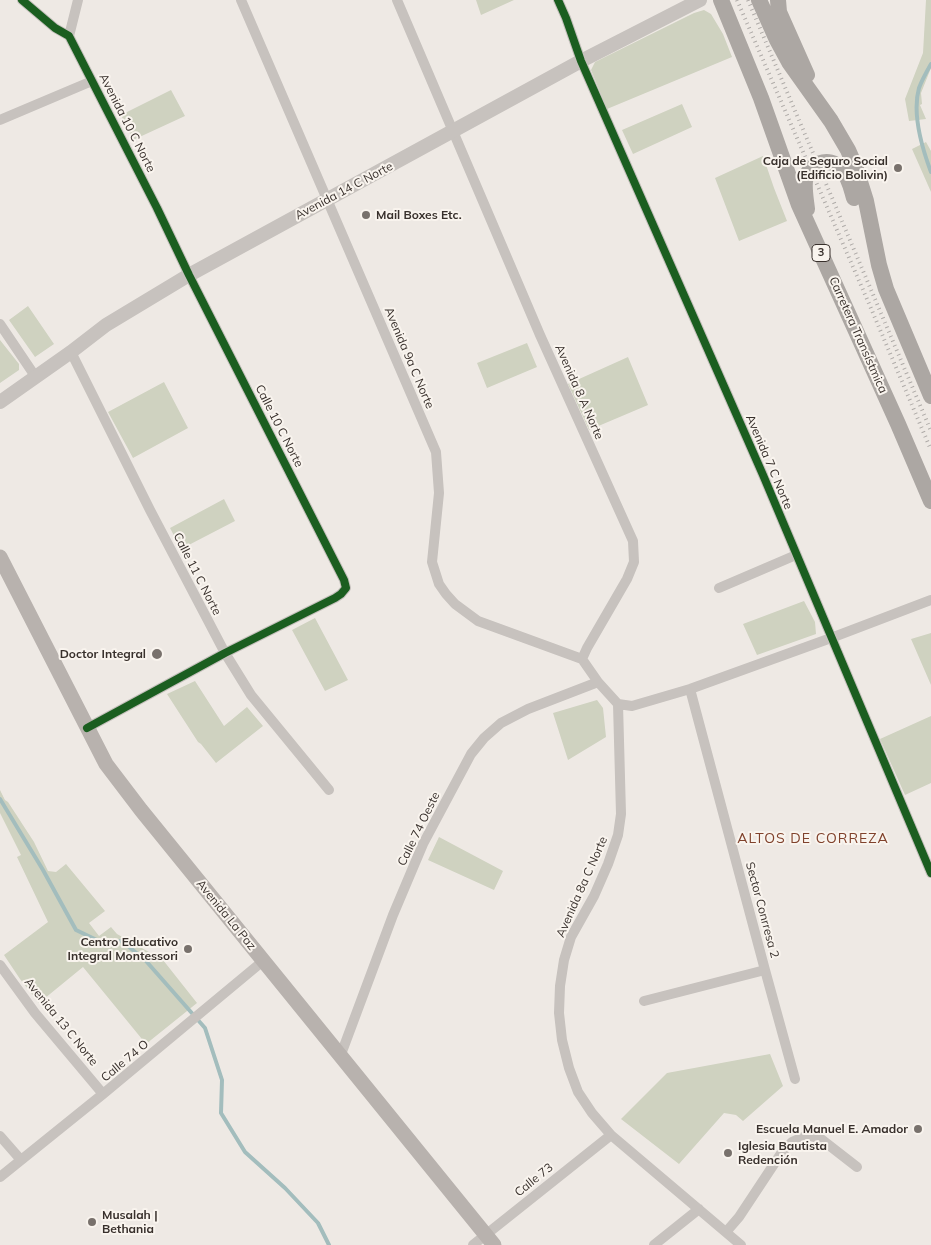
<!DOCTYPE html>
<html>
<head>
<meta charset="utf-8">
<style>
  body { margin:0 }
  canvas { display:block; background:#eee9e4 }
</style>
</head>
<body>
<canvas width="931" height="1245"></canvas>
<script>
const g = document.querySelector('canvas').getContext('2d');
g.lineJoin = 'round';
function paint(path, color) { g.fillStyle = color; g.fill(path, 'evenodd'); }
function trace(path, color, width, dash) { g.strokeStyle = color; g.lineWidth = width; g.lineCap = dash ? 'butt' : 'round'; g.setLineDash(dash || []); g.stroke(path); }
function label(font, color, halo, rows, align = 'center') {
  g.font = font + ' Mulish,sans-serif'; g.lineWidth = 4; g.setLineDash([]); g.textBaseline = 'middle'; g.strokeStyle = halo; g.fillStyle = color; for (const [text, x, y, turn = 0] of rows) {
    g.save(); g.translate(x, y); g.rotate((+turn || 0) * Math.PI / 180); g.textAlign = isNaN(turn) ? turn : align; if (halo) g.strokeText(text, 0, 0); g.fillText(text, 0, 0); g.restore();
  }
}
const green = new Path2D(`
  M476,0H514L481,15Z
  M926,0H931V68L921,93L922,104L920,105L926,119L909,121L905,99L923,53Z
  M704,10L711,14L723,34L732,57L607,109L591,70L595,62L694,13Z
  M171,90L185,116L133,140L121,115Z
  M682,104L692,127L633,154L622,130Z
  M926,142L931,151V192L912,149Z
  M763,156L774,188L787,221L739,241L715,178Z
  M28,306L54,344L35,357L9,320Z
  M0,340L19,364V370L0,383Z
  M527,343L537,367L487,388L477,363Z
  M628,357L648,405L589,430L568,384Z
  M164,382L188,428L133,458L108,412Z
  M224,499L235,521L181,549L170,528Z
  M804,601L815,622L816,634L757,655L743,624Z
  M315,618L348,680L325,691L292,630Z
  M931,633V685L911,639Z
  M195,681L224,726L247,707L263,726L216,763L201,744L198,742L167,694Z
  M597,700L603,708L606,737L568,760L553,713Z
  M931,716V783L905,795L880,739Z
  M0,790L5,800L8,802L34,842L48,871L56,872L66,864L105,911L89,923L99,936L111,927L117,934L163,960L197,1003L146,1044L83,967L39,1003L20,979L4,955L48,922L17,857L21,855L0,813Z
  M439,837L503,871L494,890L428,860Z
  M770,1054L783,1086L743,1121L736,1115L724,1113L679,1164L621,1119L667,1073Z`);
const stream = new Path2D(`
  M931,64C927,71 922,80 919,88C912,113 922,148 931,172
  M0,799L43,870L76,930L103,943L122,941L146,961L205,1028L222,1080L221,1113L245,1152L285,1188L318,1223L329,1245`);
const minor = new Path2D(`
  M22,0L55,28L69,36L157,208L189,275L344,580L346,588L341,594L335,598L225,653L87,728
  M241,0L436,452L439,493L432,562L439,584L446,594L455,604L478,621L582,659
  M397,0L540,335L633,541L634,562L627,579L587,648L582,659
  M558,0L566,18L581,61L763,475L931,873
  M69,36L78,0
  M0,120L92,81
  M0,324L35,376
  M71,352L150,510L225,653L251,695L329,790
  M719,588L796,555
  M582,659L598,682L618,704L632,706L690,689L831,638L931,600
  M690,689L765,970L795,1079
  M618,704L621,814L618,835L608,864L594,896L571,937L564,960L560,986L559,1013L562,1040L569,1068L578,1092L592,1113L611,1135L741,1245
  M0,965L35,1013L103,1094
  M644,1001L765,970
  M340,1057L393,915L423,844L471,754L484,738L501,723L528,709L598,682
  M0,1136L21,1160
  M0,1177L103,1094L263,961
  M726,1232L739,1217L782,1152L792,1142L807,1135L821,1139L857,1167
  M473,1245L611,1135
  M654,1245L699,1209`);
const tertiary = new Path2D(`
  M0,402L71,352L106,325L189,275L581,61L700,0`);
const secondary = new Path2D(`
  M0,557L106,764L141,810L494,1245`);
const primary = new Path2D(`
  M721,0L761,98L799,205L898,424L931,501
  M759,0L777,40L789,62L831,121L848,150L855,166L866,201L879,265L886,289L931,396
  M778,0L779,12L807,75
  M807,209C806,200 804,190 805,181C808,164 829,155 841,169C849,176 851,188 854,198`);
const rail = new Path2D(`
  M737,0L870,306L931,450
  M748,0L931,431`);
const cycleway = new Path2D(`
  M22,0L55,28L69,36L157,208L189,275L344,580L346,588L341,594L335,598L225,653L87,728
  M558,0L566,18L581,61L763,475L931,873`);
const markers = [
  [898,168,5,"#78716c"],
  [366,215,5,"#78716c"],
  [157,654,6,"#78716c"],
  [188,949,5,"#78716c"],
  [918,1129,5,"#78716c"],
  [728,1153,5,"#78716c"],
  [92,1222,5,"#78716c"]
];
const shields = [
  [821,253,18]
];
const shieldNames = [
  ["3",821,253]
];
const streetNames = [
  ["Avenida 10 C Norte",127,123,63],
  ["Avenida 14 C Norte",344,191,-28],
  ["Carretera Transístmica",858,335,66],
  ["Avenida 9a C Norte",409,358,67],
  ["Avenida 8 A Norte",579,392,66],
  ["Calle 10 C Norte",279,426,63],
  ["Avenida 7 C Norte",769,462,67],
  ["Calle 11 C Norte",197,574,63],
  ["Calle 74 Oeste",419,829,-64],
  ["Avenida 8a C Norte",582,887,-66],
  ["Sector Conrresa 2",762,910,75],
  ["Avenida La Paz",226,915,51],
  ["Avenida 13 C Norte",61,1022,51],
  ["Calle 74 O",125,1061,-40],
  ["Calle 73",534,1180,-39]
];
const poiNames = [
  ["Caja de Seguro Social",888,161],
  ["(Edificio Bolivin)",888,175],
  ["Mail Boxes Etc.",376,215,"left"],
  ["Doctor Integral",146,654],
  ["Centro Educativo",178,942],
  ["Integral Montessori",178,956],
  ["Escuela Manuel E. Amador",908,1129],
  ["Iglesia Bautista",738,1146,"left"],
  ["Redención",738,1160,"left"],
  ["Musalah |",102,1215,"left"],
  ["Bethania",102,1229,"left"]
];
const neighbourhoodNames = [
  ["ALTOS DE CORREZA",813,839]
];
paint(green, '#cfd2c0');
trace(stream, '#a3bdbd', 4);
trace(minor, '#c7c2be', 10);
trace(tertiary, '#c7c2be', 14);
trace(secondary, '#b8b2ae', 15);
trace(primary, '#aca7a3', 16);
trace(rail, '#afaba8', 4, [1, 4]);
trace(cycleway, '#1b5e20', 8);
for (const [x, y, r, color] of markers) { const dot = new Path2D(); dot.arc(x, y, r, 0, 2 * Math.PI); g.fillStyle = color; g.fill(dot); trace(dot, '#f9f4ee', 2); }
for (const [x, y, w] of shields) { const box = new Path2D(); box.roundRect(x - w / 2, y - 8.5, w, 17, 4); g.fillStyle = '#f9f4ee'; g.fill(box); trace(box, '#38302c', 1); }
label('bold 11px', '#38302c', null, shieldNames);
label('12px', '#38302c', '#f9f4ee', streetNames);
label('bold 12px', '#38302c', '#f9f4ee', poiNames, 'right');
g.letterSpacing = '1px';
label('14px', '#80422c', '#f9f4ee', neighbourhoodNames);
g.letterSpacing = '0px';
</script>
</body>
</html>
